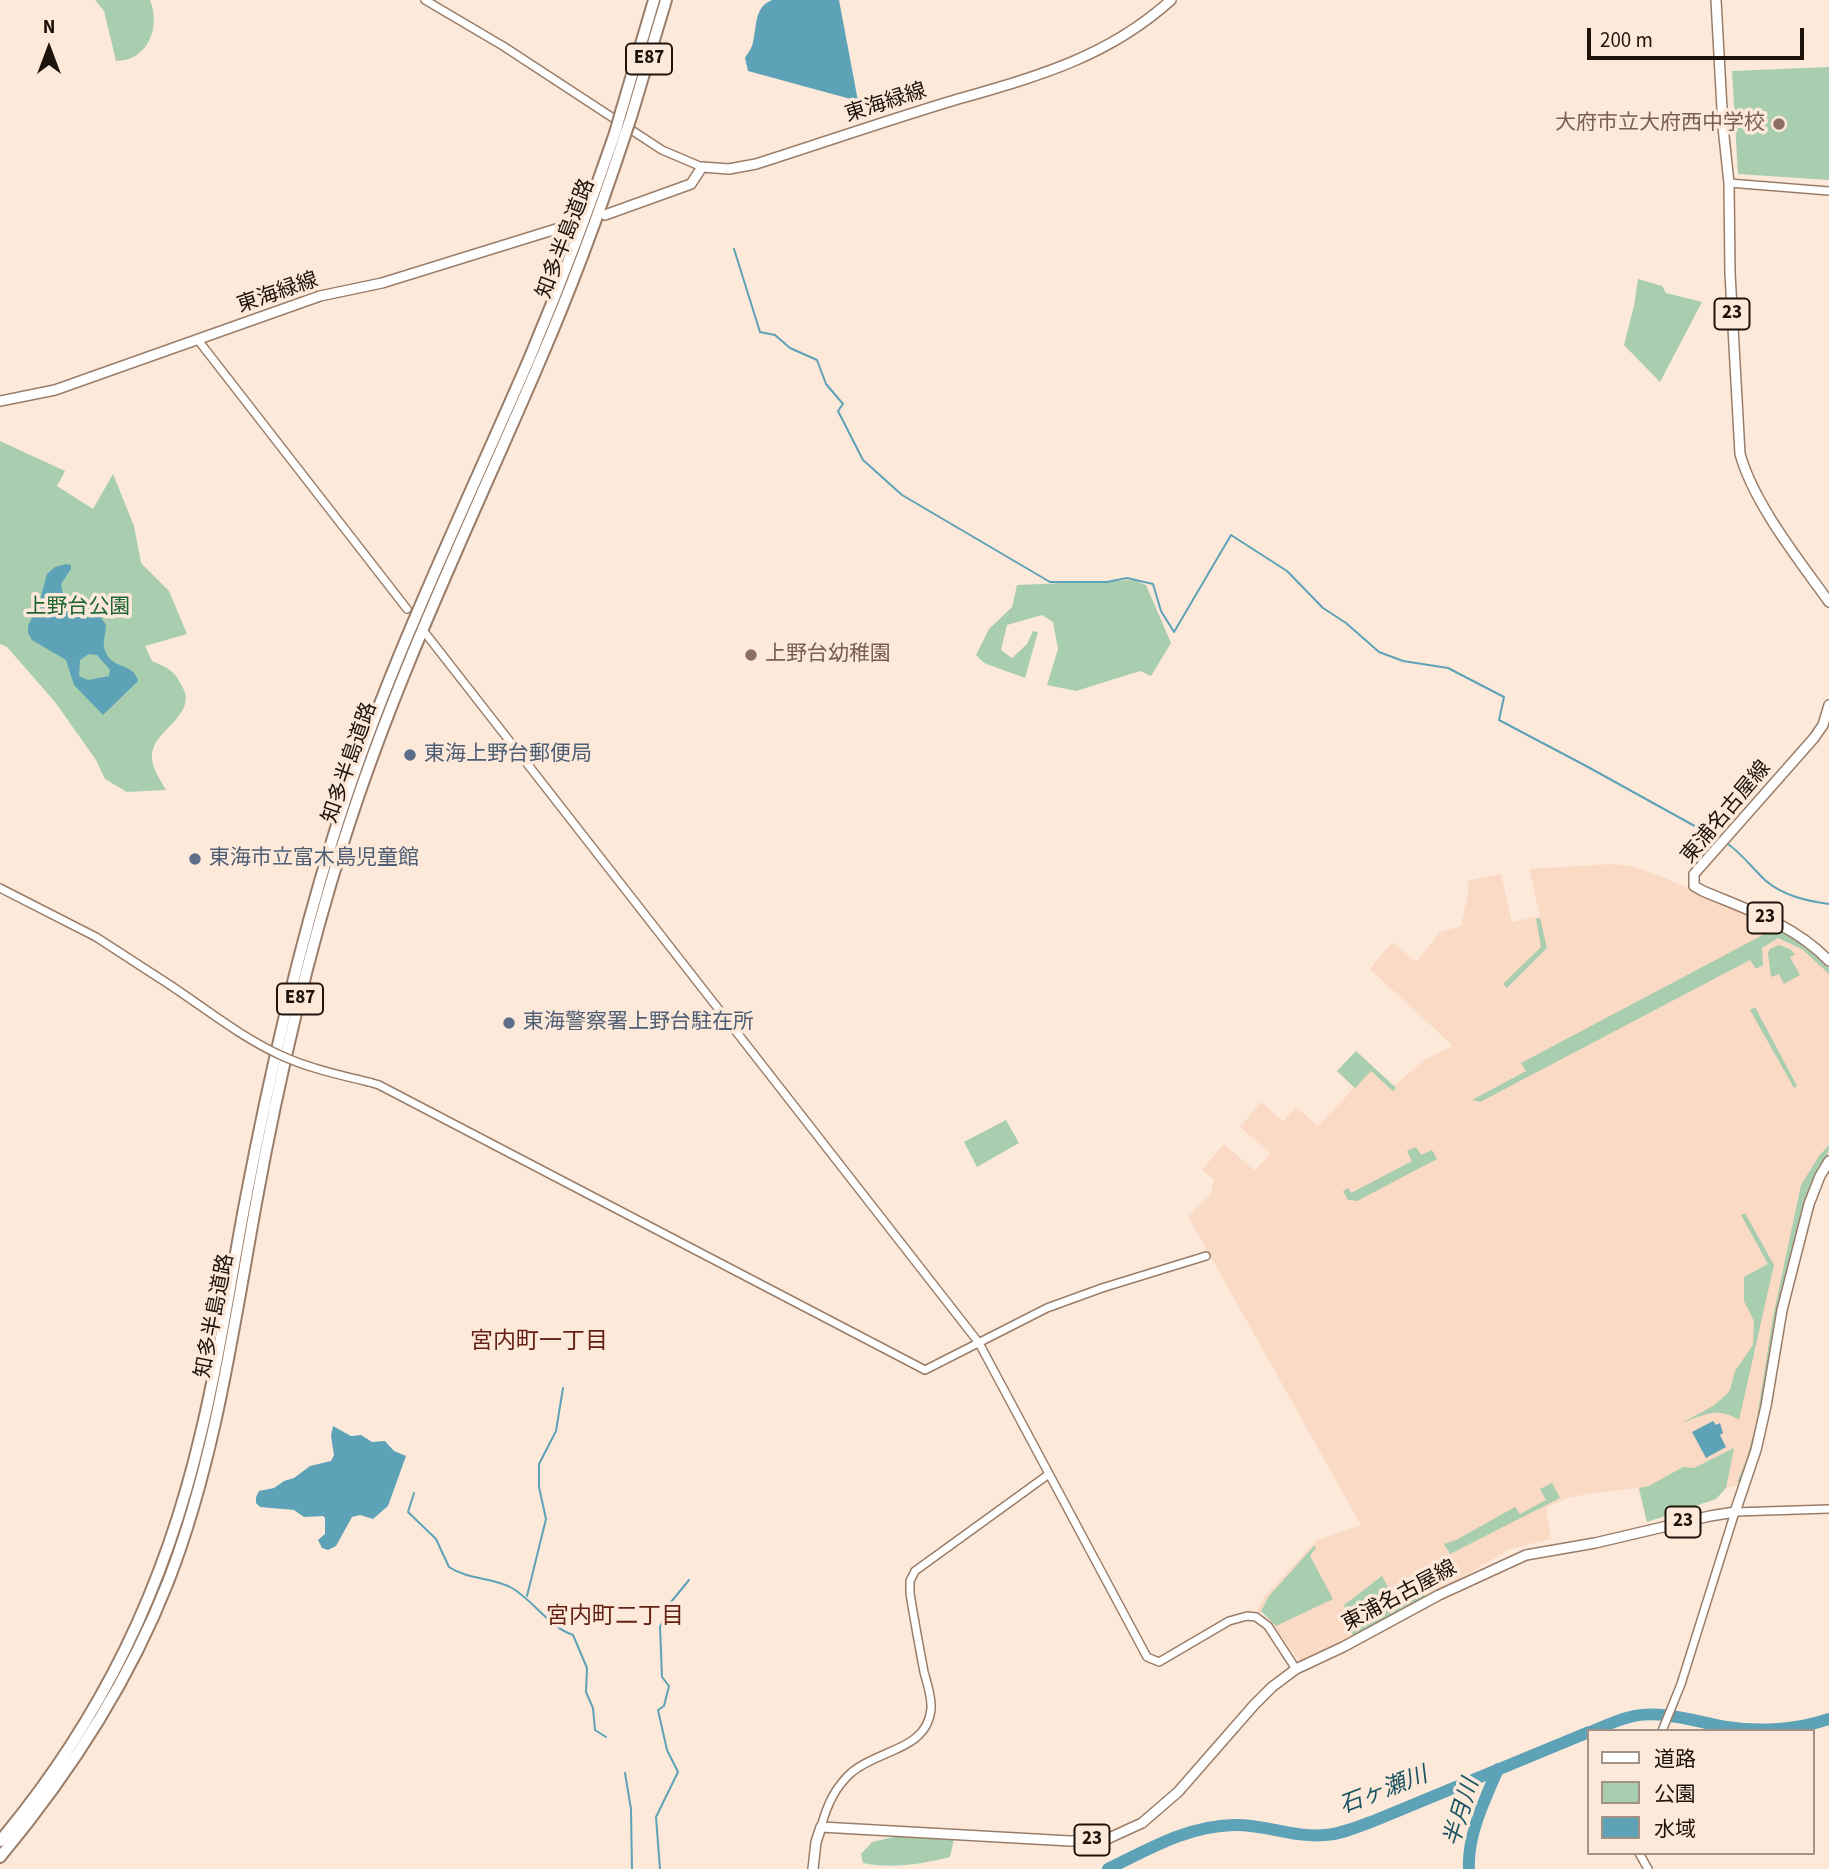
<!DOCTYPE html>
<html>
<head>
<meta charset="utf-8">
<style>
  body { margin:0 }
  #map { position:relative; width:1829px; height:1869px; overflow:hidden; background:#fce9da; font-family:"Source Sans 3","Noto Sans JP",sans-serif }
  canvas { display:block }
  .legend { position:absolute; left:1587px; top:1729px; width:228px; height:126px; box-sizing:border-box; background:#fce9da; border:2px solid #a39387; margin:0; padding:9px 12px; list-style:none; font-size:21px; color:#1e130b }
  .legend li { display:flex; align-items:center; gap:14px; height:35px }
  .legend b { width:35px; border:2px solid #a39387 }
  .north { position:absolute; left:14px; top:14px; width:70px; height:70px; -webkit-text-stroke:5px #fce9da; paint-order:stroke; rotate:0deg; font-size:19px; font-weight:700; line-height:28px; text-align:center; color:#1e130b }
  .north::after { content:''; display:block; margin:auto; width:24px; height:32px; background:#1e130b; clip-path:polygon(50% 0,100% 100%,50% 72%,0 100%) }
  .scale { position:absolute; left:1587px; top:28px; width:217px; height:32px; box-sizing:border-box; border:4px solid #1e130b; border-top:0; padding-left:9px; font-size:21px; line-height:24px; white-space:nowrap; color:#1e130b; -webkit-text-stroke:5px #fce9da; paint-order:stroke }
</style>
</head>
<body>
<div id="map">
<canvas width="1829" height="1869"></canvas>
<ul class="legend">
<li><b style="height:9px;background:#fff"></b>道路</li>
<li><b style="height:19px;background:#a8ceaf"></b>公園</li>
<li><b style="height:19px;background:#5ea2b7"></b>水域</li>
</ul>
<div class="north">N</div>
<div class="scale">200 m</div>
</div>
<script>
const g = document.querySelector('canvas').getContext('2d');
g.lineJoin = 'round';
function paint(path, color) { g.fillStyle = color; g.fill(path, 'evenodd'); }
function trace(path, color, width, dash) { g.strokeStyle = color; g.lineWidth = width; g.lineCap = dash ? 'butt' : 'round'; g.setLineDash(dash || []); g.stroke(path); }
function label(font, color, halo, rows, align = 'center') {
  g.font = font + ' "Source Sans 3","Noto Sans JP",sans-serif'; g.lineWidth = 7; g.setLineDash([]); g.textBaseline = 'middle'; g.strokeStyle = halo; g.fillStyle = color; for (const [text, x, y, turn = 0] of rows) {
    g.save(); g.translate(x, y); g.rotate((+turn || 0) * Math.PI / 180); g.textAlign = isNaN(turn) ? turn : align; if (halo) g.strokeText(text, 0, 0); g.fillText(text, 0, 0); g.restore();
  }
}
const built = new Path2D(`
  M1613,864L1631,866L1660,876L1795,935L1829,967V1152L1807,1194L1752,1449L1739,1485L1726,1488L1716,1499L1647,1522L1638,1488L1593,1493L1567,1498L1546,1508L1551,1539L1510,1549L1448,1586L1306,1662H1300L1271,1622L1264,1614L1257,1612L1264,1597L1317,1540L1361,1525L1188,1216L1211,1194L1214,1180L1202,1170L1224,1144L1255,1171L1270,1153L1240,1127L1261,1102L1283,1121L1296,1107L1318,1126L1354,1088L1337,1071L1356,1051L1394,1086L1424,1060L1453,1046L1370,969L1392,942L1416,962L1440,932L1461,926L1469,889L1467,881L1501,874L1512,922L1540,916L1529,869Z`);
const green = new Path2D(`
  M95,0H150C161,27 148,61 116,61L104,11Z
  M1829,67V180L1738,174L1732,71Z
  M1638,279L1662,286L1666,293L1702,302L1660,382L1624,345L1634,306Z
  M0,441L65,471L57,486L93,509L113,474L134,526L141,563L169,591L187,634L145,646L152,661C170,669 174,670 183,688C196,713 159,729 153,749C148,763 160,779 166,790L127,792L105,779L96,760L55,702L7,647L0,644Z
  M1134,580L1146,585L1171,643L1151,676L1140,671L1076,691L1047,685L1058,649L1053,622L1042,615L1007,625L1001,650L1012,658L1027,644L1033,631L1038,632L1025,678L984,663L976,655L989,629L1012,607L1017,585Z
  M1540,918L1547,948L1507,988L1503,984L1541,947L1536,919Z
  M1776,928C1799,937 1812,951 1829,968V974L1802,949L1778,938L1762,948L1763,965L1756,969L1750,960L1480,1102L1472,1100L1526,1071L1521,1063Z
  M1779,945L1790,949L1795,954L1790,957L1800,975L1784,984L1779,974L1771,977L1768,953L1770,949Z
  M1755,1007L1797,1086L1794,1088L1750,1010Z
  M1356,1051L1394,1086L1396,1088L1393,1091L1371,1071L1355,1088L1337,1071Z
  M1006,1120L1019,1143L977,1167L964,1142Z
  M1829,1145C1829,1162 1814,1178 1808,1196L1753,1449L1741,1481L1737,1482L1746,1461L1756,1424L1773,1317L1801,1185L1819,1156Z
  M1416,1147L1421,1155L1432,1150L1437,1159L1357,1201L1348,1200L1343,1191L1348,1188L1351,1193L1412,1161L1407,1151Z
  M1745,1213L1774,1265L1739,1420C1718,1406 1704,1415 1682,1423L1713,1406L1726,1395L1730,1390L1735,1371L1753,1345L1754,1321L1744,1301V1277L1768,1264L1741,1215Z
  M1734,1448L1726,1488L1716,1499L1647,1522L1639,1488L1649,1486L1683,1467L1694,1468Z
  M1552,1483L1560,1498L1450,1554L1444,1544L1456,1540L1515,1507L1520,1514L1546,1500L1540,1489Z
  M1314,1546L1316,1548L1310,1556L1333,1599L1276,1626L1261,1611L1269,1596Z
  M1382,1576L1392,1594L1418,1581L1427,1596L1353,1636L1344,1605Z
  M932,1828L945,1832L954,1839L950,1857C924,1864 889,1869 863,1863L861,1854L872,1842Z`);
const water = new Path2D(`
  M772,0H839L858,101L748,71L745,58C748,53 752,48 753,42C757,26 754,7 772,0Z
  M66,564L71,565V569L61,584L63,594L101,618L106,625C106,634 101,645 106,653C113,669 134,663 138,681L103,715L74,685L66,660L32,640L28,633V626L40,600L47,574L55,567ZM89,654L97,655L110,670L109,676L88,680L79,676L80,660Z
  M1713,1421L1716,1425L1720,1423L1723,1433L1720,1435L1726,1447L1706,1458L1692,1432Z
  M333,1426L351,1436L361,1435L372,1442L385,1441L394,1451L406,1456L388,1506L373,1519L360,1515L352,1517L336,1546L328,1550L322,1548L318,1540L325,1534V1518L323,1516L304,1517L294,1510L260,1507L256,1503V1497L259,1491L274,1488L284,1481L294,1478L310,1466L331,1461L334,1455L331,1436Z`);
const stream = new Path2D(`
  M734,249L760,332L775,335L790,348L817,360L826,384L843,404L838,411L863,460L902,495L1050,582H1107L1127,578L1153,584L1161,611L1174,632L1231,535L1287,571L1323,608L1346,623L1379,652L1403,661L1448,668L1504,697L1499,720L1588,767L1720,840
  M1725,842C1741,852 1752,868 1766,881C1784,896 1807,901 1829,904
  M414,1493L408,1512L436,1539L449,1567C468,1580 493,1577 512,1588C534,1601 549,1627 573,1635L587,1668L586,1692L593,1708L595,1730L606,1737
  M527,1596L546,1519L539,1487V1464L556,1431L563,1388
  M625,1773L631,1809L632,1869
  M660,1869L656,1817L678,1772L667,1750L658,1710L664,1706L669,1686L662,1677L660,1627L671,1602L689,1580`);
const river = new Path2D(`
  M1593,1731C1606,1725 1620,1719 1634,1716C1663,1710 1697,1722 1726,1727C1759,1732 1797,1730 1829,1719
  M1108,1869C1149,1849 1187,1826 1234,1825C1264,1824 1294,1838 1325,1835C1342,1834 1360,1826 1376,1820L1589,1732
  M1469,1869C1467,1836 1485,1799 1498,1769`);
const minor = new Path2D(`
  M425,0L503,46L662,150L702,167
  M1729,183L1829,191
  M198,340L407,609
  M426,634L979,1343L1147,1657L1159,1662L1229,1621L1247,1616L1256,1617L1268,1626L1296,1669
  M0,888L96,937L170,985
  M369,1082L379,1085L925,1370L1047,1308L1102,1288L1206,1256
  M1662,1731L1681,1684L1735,1512L1829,1509
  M821,1827C827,1805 835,1787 852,1772C880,1749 927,1750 931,1709C932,1697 927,1683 924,1672C919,1645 914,1619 910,1593V1581L915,1571L1049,1474
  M1639,1853L1648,1869`);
const major = new Path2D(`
  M1716,0L1723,127L1729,183L1730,273L1740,454C1754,504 1799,560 1829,602
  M605,215L691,184L702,167L729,169L756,164C822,143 888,120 955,100C1035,77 1107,58 1171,0
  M0,401L55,390L320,296L382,283L569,225
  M1829,705L1823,725L1814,738L1694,874V886L1703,891C1748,910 1795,925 1829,961
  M813,1869L816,1842L821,1827L1070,1841L1107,1839L1142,1823L1178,1792L1254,1705L1272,1687L1296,1669L1343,1647L1439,1595L1526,1555L1595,1543L1710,1516L1735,1512L1756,1450L1766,1406L1782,1310L1809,1204L1820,1176L1829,1161`);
const highway = new Path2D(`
  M621,112L654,0
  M631,117L666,0
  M0,1841C102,1719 165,1587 201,1433C220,1356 231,1276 246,1198C269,1078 296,958 332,841C383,674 461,517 530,357C561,283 589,209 615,133
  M0,1857C70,1773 128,1684 168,1582C215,1461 233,1330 256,1203C278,1082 306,961 343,843C395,677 471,522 539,363C571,289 599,214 624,138`);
const minorBridge = new Path2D(`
  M170,985C206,1009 241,1037 280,1055C308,1068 339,1075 369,1082`);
const highwayBridge = new Path2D(`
  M615,133L621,112
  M624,138L631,117`);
const markers = [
  [1779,124,7,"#8d6e63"],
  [751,655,7,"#8d6e63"],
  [410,755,7,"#5c6f8a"],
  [195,859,7,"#5c6f8a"],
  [509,1023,7,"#5c6f8a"]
];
const shields = [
  [649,59,46],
  [1732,314,35],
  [1765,918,35],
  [300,999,46],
  [1683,1522,35],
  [1092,1840,35]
];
const shieldNames = [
  ["E87",649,59],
  ["23",1732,314],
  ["23",1765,918],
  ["E87",300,999],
  ["23",1683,1522],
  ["23",1092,1840]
];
const streetNames = [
  ["東海緑線",886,104,-18],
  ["知多半島道路",567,239,-69],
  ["東海緑線",278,294,-19],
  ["知多半島道路",351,763,-71],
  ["東浦名古屋線",1727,813,-50],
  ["知多半島道路",216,1316,-79],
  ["東浦名古屋線",1400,1597,-28]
];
const educationNames = [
  ["大府市立大府西中学校",1765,124],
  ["上野台幼稚園",765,655,"left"]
];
const parkNames = [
  ["上野台公園",78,608]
];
const serviceNames = [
  ["東海上野台郵便局",424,755],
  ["東海市立富木島児童館",209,859],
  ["東海警察署上野台駐在所",523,1023]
];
const neighbourhoodNames = [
  ["宮内町一丁目",539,1343],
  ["宮内町二丁目",615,1618]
];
const waterNames = [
  ["石ヶ瀬川",1384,1792,-21],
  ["半月川",1463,1813,-73]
];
paint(built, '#fadac4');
paint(green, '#a8ceaf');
paint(water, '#5ea2b7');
trace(stream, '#5ea2b7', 2);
trace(river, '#5ea2b7', 12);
trace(minor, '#9a7d68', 10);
trace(major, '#9a7d68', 12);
trace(highway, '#9a7d68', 14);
trace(minor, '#fff', 7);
trace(major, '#fff', 9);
trace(highway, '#fff', 10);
trace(minorBridge, '#9a7d68', 10, []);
trace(highwayBridge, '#9a7d68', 14, []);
trace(minorBridge, '#fff', 7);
trace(highwayBridge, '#fff', 10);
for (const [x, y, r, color] of markers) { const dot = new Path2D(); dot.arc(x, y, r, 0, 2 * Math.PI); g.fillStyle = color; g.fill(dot); trace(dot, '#fce9da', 2.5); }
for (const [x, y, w] of shields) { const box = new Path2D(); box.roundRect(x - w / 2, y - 15.5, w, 31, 5); g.fillStyle = '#fce9da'; g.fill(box); trace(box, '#1e130b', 2); }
label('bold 19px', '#1e130b', null, shieldNames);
label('21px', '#1e130b', '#fce9da', streetNames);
label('21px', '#785e54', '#fce9da', educationNames, 'right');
label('21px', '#1e6534', '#fce9da', parkNames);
label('21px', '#4e5e75', '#fce9da', serviceNames, 'left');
label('23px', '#642114', '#fce9da', neighbourhoodNames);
label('italic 23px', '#1b5463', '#fce9da', waterNames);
</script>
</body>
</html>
